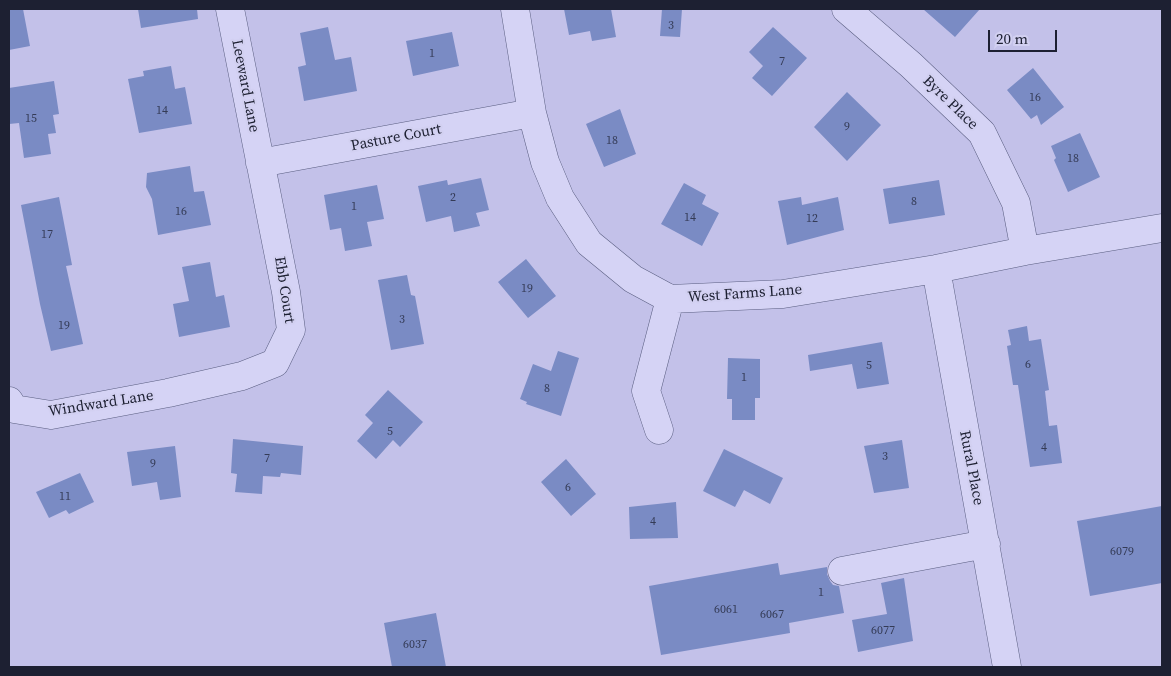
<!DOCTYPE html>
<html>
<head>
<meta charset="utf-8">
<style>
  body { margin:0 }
  #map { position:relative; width:1171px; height:676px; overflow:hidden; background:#c3c1e9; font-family:"Source Serif 4",serif }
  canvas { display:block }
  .frame { position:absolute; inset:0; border:10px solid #1d2032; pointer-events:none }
  .scale { position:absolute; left:988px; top:30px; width:69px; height:22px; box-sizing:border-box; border:2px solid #1d2032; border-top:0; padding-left:6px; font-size:15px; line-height:18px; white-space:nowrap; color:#1d2032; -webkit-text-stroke:4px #d2d0f1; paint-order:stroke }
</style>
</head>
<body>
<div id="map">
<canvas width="1171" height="676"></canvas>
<div class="frame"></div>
<div class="scale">20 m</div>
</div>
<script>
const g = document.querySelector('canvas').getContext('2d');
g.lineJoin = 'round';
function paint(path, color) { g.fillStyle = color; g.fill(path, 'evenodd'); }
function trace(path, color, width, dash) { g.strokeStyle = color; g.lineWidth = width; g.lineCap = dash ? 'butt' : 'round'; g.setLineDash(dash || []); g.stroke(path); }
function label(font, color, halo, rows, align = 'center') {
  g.font = font + ' "Source Serif 4",serif'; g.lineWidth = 4.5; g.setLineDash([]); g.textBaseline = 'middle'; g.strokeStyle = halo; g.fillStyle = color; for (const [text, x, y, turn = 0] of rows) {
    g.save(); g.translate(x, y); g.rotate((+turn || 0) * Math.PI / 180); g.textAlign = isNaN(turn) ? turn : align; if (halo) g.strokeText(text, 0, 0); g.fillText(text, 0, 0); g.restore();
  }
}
const building = new Path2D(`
  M9,9H23L30,46L9,50Z
  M138,9H197L198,19L141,28Z
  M564,9H611L616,37L592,41L590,31L569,35Z
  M662,9H682L680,37L660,36Z
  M923,9H980L955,37Z
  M328,27L335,60L351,57L357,91L304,101L298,67L306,65L300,33Z
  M773,27L807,58L772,96L752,78L763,66L749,52Z
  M452,32L459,66L413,76L406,41Z
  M171,66L175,89L185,87L192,124L139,133L128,79L144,76L143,71Z
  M1033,68L1064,107L1041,125L1037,115L1031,119L1007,90Z
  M54,81L59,114L53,115L56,133L48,134L51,154L24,158L19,123L9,124V88Z
  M847,92L881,125L847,161L814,127Z
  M620,109L636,154L604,167L586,124Z
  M1080,133L1100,177L1068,192L1054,160L1056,158L1051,146Z
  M190,166L194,192L204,191L211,225L158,235L152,199L146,187L147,173Z
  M481,178L489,210L476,213L480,226L454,232L451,216L426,222L418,186L447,180L448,185Z
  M939,180L945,215L889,224L883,189Z
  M684,183L706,195L702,204L719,213L702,246L661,224Z
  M377,185L384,219L367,222L372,246L345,251L341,228L330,230L324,195Z
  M59,197L72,265L66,266L83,344L51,351L40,304L21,205Z
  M801,197L802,205L838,197L844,230L787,245L778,201Z
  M526,259L556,296L528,318L498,282Z
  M210,262L216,297L224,295L230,327L179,337L173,304L189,301L182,267Z
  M407,275L411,295L415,296L424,344L391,350L378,280Z
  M1027,326L1029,341L1041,339L1049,390L1045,391L1049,426L1057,425L1062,463L1030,467L1018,385H1013L1007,346L1011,345L1008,330Z
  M882,342L889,384L857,389L852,364L810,371L808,355Z
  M558,351L579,358L561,416L526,404L527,402L520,399L533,364L551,371Z
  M728,358L760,359V398H755V420H732V399H727Z
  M388,390L423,422L400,447L393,440L376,459L357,441L373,423L365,415Z
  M233,439L303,446L301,475L281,473L280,477L263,476L262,494L235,492L237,474L231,473Z
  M902,440L909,488L874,493L864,446Z
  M175,446L181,497L160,500L157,482L132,486L127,452Z
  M724,449L783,478L770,504L744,490L735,507L703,491Z
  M566,459L596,494L571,516L541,482Z
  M80,473L94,502L69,514L66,510L49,518L36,492Z
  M676,502L678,538L630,539L629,507Z
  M1162,506V583L1090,596L1077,521Z
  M778,563L780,575L827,567V574L830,581L833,585L839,586L844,613L789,623L790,633L661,655L649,586Z
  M904,578L913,641L858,652L852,620L887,614L881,583Z
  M436,613L446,667H392L384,623Z`);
const minor = new Path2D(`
  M515,9L532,113L545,162L560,198L589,243L633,279L670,299L783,294L936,269L1025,251L1162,228
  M846,9L911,65L982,133L1016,203L1025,251
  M260,163L532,113
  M936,269L1007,667
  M9,401L14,409L51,415L168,393L242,376L275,363L291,330L286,292L230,9
  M659,430L646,391L670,299
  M842,571L986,544`);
const numberNames = [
  ["3",671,26],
  ["1",432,54],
  ["7",782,62],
  ["16",1035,98],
  ["14",162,111],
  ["15",31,119],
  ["9",847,127],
  ["18",612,141],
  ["18",1073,159],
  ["2",453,198],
  ["8",914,202],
  ["1",354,207],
  ["16",181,212],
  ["14",690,218],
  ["12",812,219],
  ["17",47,235],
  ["19",527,289],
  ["3",402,320],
  ["19",64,326],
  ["6",1028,365],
  ["5",869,366],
  ["1",744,378],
  ["8",547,389],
  ["5",390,432],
  ["4",1044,448],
  ["3",885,457],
  ["7",267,459],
  ["9",153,464],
  ["6",568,488],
  ["11",65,497],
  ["4",653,522],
  ["6079",1122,552],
  ["1",821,593],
  ["6061",726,610],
  ["6067",772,615],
  ["6077",883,631],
  ["6037",415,645]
];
const streetNames = [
  ["Leeward Lane",245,86,79],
  ["Byre Place",950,103,44],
  ["Pasture Court",396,138,-11],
  ["Ebb Court",284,290,81],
  ["West Farms Lane",745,294,-4],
  ["Windward Lane",101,404,-9],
  ["Rural Place",971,468,79]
];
paint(building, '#7a8bc4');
trace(minor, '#5a5e81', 29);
trace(minor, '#d5d3f5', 28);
label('12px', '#343b56', null, numberNames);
label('15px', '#1d2032', '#d2d0f1', streetNames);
</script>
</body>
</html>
